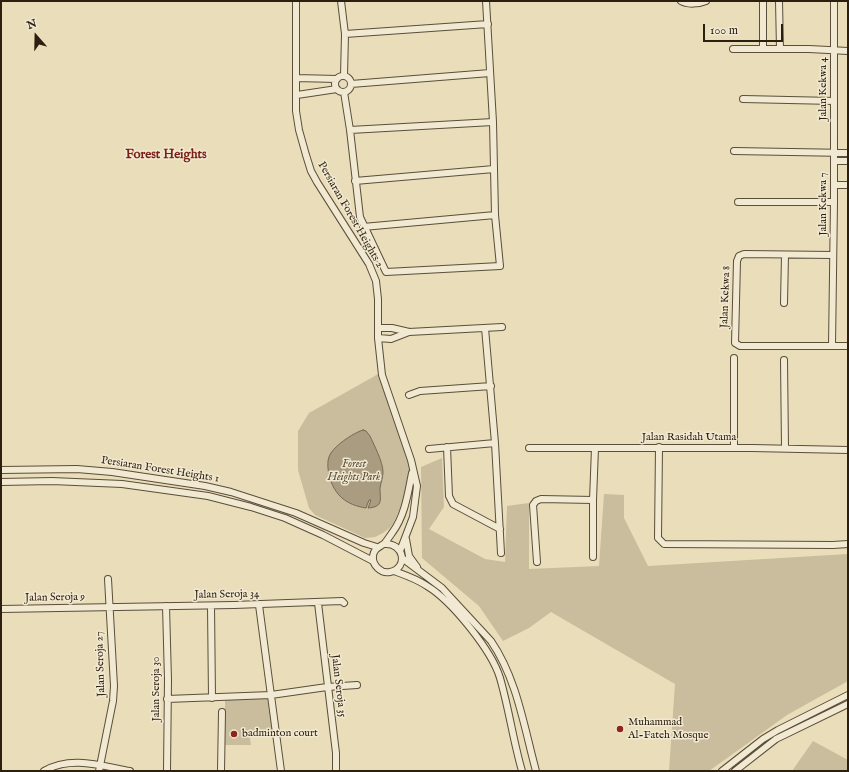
<!DOCTYPE html>
<html>
<head>
<meta charset="utf-8">
<style>
  body { margin:0 }
  #map { position:relative; width:849px; height:772px; overflow:hidden; background:#e9ddba; font-family:"IM FELL English",serif }
  canvas { display:block }
  .frame { position:absolute; inset:0; border:2px solid #2c1f0f; pointer-events:none }
  .north { position:absolute; left:16px; top:16px; width:40px; height:40px; -webkit-text-stroke:3px #f1e9d2; paint-order:stroke; rotate:340deg; font-size:11px; font-weight:700; line-height:16px; text-align:center; color:#2c1f0f }
  .north::after { content:''; display:block; margin:auto; width:14px; height:18px; background:#2c1f0f; clip-path:polygon(50% 0,100% 100%,50% 72%,0 100%) }
  .scale { position:absolute; left:703px; top:24px; width:80px; height:18px; box-sizing:border-box; border:2px solid #2c1f0f; border-top:0; padding-left:5px; font-size:12px; line-height:14px; white-space:nowrap; color:#2c1f0f; -webkit-text-stroke:3px #f1e9d2; paint-order:stroke }
</style>
</head>
<body>
<div id="map">
<canvas width="849" height="772"></canvas>
<div class="frame"></div>
<div class="north">N</div>
<div class="scale">100 m</div>
</div>
<script>
const g = document.querySelector('canvas').getContext('2d');
g.lineJoin = 'round';
function paint(path, color) { g.fillStyle = color; g.fill(path, 'evenodd'); }
function trace(path, color, width, dash) { g.strokeStyle = color; g.lineWidth = width; g.lineCap = dash ? 'butt' : 'round'; g.setLineDash(dash || []); g.stroke(path); }
function label(font, color, halo, rows, align = 'center') {
  g.font = font + ' "IM FELL English",serif'; g.lineWidth = 3; g.setLineDash([]); g.textBaseline = 'middle'; g.strokeStyle = halo; g.fillStyle = color; for (const [text, x, y, turn = 0] of rows) {
    g.save(); g.translate(x, y); g.rotate((+turn || 0) * Math.PI / 180); g.textAlign = isNaN(turn) ? turn : align; if (halo) g.strokeText(text, 0, 0); g.fillText(text, 0, 0); g.restore();
  }
}
const green = new Path2D(`
  M380,373L410,469L405,497L395,520L391,527L383,533L375,537L365,538L315,515L309,508L298,470V431L309,413Z
  M442,458L444,507L429,529L485,559L505,562L507,506L529,503V569L599,566L604,494L624,495V518L648,566L848,554V681L787,715L709,771H669L675,684L551,612L529,628L503,641L479,606L422,558L421,467Z
  M270,698L274,731L249,732L251,745H225V700Z
  M813,741L848,760V771H792Z`);
const water = new Path2D(`
  M363,430L366,431L370,436C374,445 383,462 383,472C383,477 381,482 380,488C380,499 384,507 368,508L371,500H369L366,508C346,505 334,495 329,475C328,470 327,462 329,457C332,447 353,433 363,430Z`);
const minor = new Path2D(`
  M296,1V111L299,130L306,155L311,171L317,182L369,264L376,281L378,299V338L382,375L411,460L417,486L413,517L400,551
  M341,1L345,34L344,76
  M681,1C687,5 699,4 706,1
  M763,1V49
  M779,1L780,49
  M345,34L488,24
  M733,49H809L848,51
  M335 84a8 8 0 1 1 16 0a8 8 0 1 1-16 0Z
  M296,78L337,79
  M351,84L490,73
  M344,92L350,130L360,217L386,272L500,266L495,215L493,122L486,1
  M297,95L337,89
  M743,99L834,101
  M350,130L493,122
  M734,151L848,153
  M834,161H848
  M355,181L494,169
  M834,185H848
  M738,202H834
  M363,227L495,215
  M833,255L744,254L739,256L737,261L735,343L740,346H848
  M784,303L785,255
  M378,328H392L409,332L502,327
  M485,328L495,443L501,553
  M378,338L391,339L409,332
  M832,346L834,202V1
  M734,358V448
  M784,360L785,448
  M409,395L420,391L491,386
  M447,447L449,496L453,504L500,529
  M659,447L658,538L664,544L833,545L848,544
  M529,448H752L848,450
  M429,449L495,443
  M1,470L77,469L112,472L205,486L231,492L296,513L364,543L377,547
  M1,482L52,481L122,484L208,496L251,507L285,518L323,535L373,561
  M406,539L409,556L417,567
  M384,544C404,542 409,568 390,572C381,574 372,565 373,556C374,548 380,547 385,543C387,540 390,536 392,533C405,516 408,493 412,473
  M593,557V500L595,448
  M402,558L442,588L491,641C517,679 524,727 536,771
  M537,562L533,505L536,501L541,499L593,500
  M394,571C405,575 417,579 427,586C452,601 492,651 500,678C509,709 513,740 522,771
  M318,603L336,753V771
  M259,605L281,771
  M166,606L168,680L167,771
  M211,606L212,698
  M1,609L234,605L342,601L344,603
  M167,699L271,695L327,687L357,685
  M44,771C71,755 102,766 130,771
  M99,771L113,701L114,686L108,579
  M221,771L222,712
  M722,771L763,739L778,730L848,695
  M735,771L776,739L848,704`);
const markers = [
  [620,729,4,"#8f2418"],
  [234,734,4,"#8f2418"]
];
const streetNames = [
  ["Jalan Kekwa 4",824,89,-90],
  ["Jalan Kekwa 7",824,204,-90],
  ["Persiaran Forest Heights 2",350,215,60],
  ["Jalan Kekwa 8",726,297,-88],
  ["Jalan Rasidah Utama",689,438],
  ["Persiaran Forest Heights 1",160,470,9],
  ["Jalan Seroja 34",227,595,-1],
  ["Jalan Seroja 9",55,598,-1],
  ["Jalan Seroja 27",101,664,-92],
  ["Jalan Seroja 35",338,686,83],
  ["Jalan Seroja 30",157,689,-90]
];
const parkNames = [
  ["Forest",354,465],
  ["Heights Park",354,478]
];
const poiNames = [
  ["Muhammad",628,723],
  ["Al-Fateh Mosque",628,736],
  ["badminton court",242,734]
];
const quarterNames = [
  ["Forest Heights",166,155]
];
paint(green, '#c9bd9d');
paint(water, '#a99c80');
trace(water, '#776a53', 1);
trace(minor, '#5b4e3a', 8);
trace(minor, '#f1e9d2', 6);
for (const [x, y, r, color] of markers) { const dot = new Path2D(); dot.arc(x, y, r, 0, 2 * Math.PI); g.fillStyle = color; g.fill(dot); trace(dot, '#f1e9d2', 1.5); }
label('11px', '#2c1f0f', '#f1e9d2', streetNames);
label('italic 11px', '#5b4e3a', '#f1e9d2', parkNames);
label('11px', '#2c1f0f', '#f1e9d2', poiNames, 'left');
label('bold 13px', '#7a1f14', '#f1e9d2', quarterNames);
</script>
</body>
</html>
